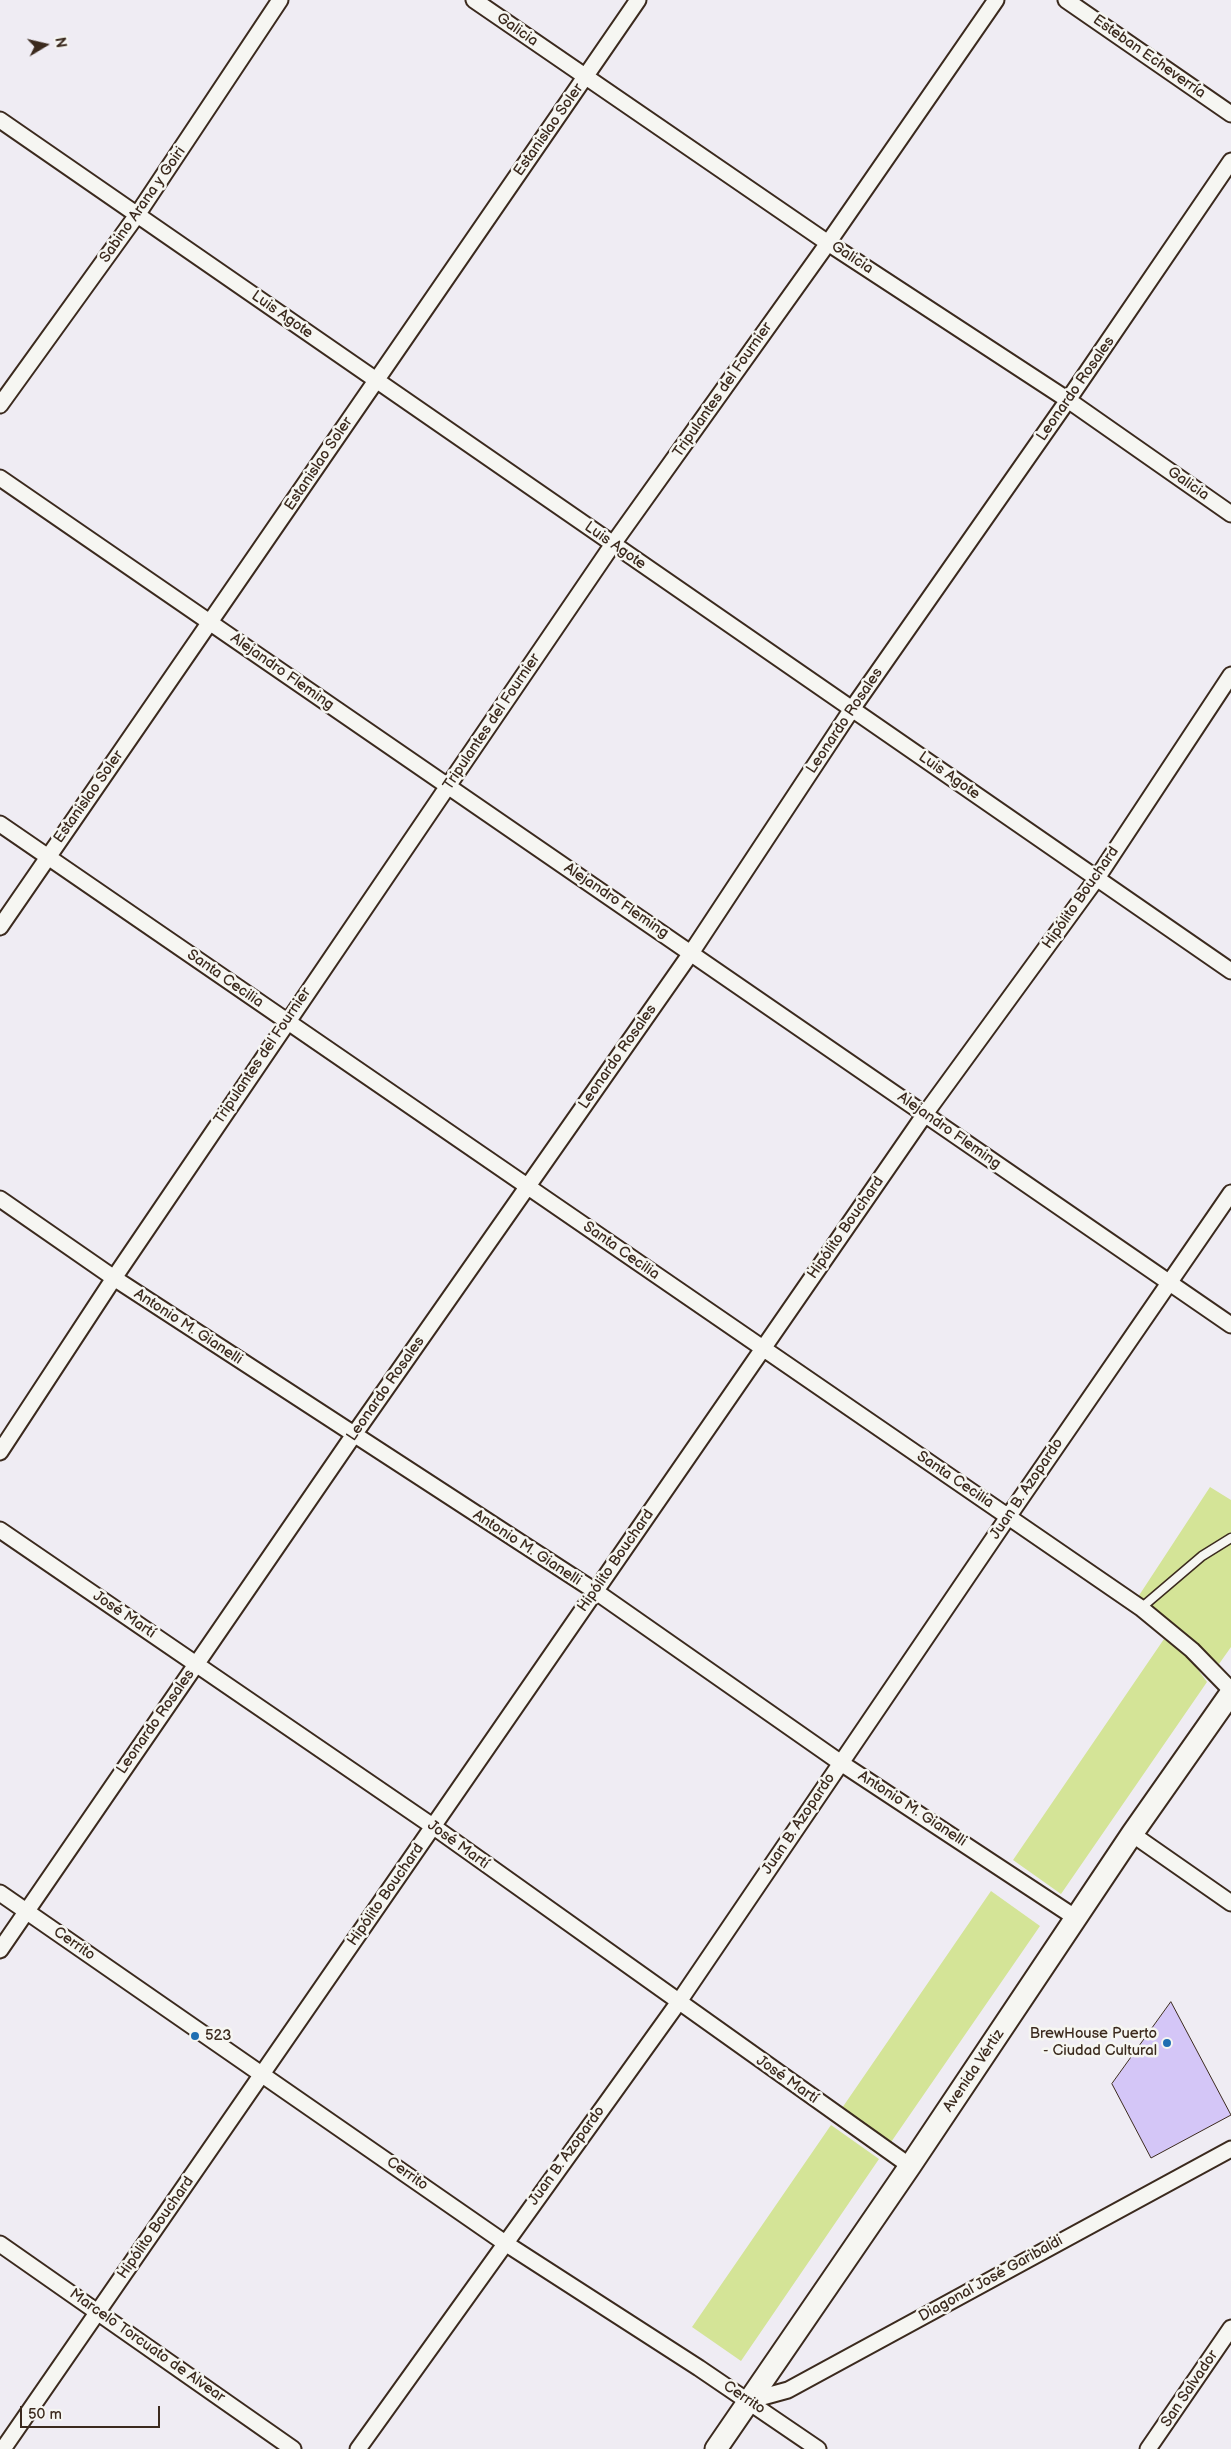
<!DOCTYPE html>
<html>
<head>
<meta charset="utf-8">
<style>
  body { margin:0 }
  #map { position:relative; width:1231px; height:2449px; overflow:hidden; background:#efecf3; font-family:"Balsamiq Sans",sans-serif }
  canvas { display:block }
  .north { position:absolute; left:20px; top:20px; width:50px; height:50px; -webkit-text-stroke:4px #f6f6f2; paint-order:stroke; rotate:81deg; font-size:14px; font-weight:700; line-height:20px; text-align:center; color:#3b2a1e }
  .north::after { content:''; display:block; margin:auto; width:18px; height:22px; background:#3b2a1e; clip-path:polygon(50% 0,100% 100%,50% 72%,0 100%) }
  .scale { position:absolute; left:20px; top:2406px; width:140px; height:22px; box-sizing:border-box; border:2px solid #3b2a1e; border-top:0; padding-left:6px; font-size:15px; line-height:18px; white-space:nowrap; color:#3b2a1e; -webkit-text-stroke:4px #f6f6f2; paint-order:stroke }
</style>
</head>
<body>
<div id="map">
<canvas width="1231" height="2449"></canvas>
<div class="north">N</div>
<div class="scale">50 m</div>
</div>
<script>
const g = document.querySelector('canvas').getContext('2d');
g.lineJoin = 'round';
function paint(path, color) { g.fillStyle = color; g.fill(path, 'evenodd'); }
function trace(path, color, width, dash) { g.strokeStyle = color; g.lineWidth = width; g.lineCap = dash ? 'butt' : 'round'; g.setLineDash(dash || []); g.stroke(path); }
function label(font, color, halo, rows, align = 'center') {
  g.font = font + ' "Balsamiq Sans",sans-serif'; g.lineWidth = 5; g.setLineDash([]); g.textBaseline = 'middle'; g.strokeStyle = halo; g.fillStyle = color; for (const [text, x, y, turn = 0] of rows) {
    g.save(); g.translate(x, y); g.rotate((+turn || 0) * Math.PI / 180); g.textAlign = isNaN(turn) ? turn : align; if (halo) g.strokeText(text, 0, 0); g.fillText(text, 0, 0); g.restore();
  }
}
const green = new Path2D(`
  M1210,1487L1231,1500V1647L1219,1664L1138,1597Z
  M1164,1639L1188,1656L1207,1682L1061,1894L1013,1860Z
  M991,1891L1040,1926L889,2145L840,2111Z
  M831,2125L879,2159L741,2361L692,2327Z`);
const building = new Path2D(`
  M1171,2002L1231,2115L1151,2158L1112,2084Z`);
const lane = new Path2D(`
  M1141,1608L1202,1556L1231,1538`);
const street = new Path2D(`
  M474,0L828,243L1068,400L1231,514
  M1066,0L1231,114
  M0,120L1231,971
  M0,405L137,215L280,0
  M0,478L1231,1325
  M0,824L1141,1608L1192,1650L1231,1690
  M0,927L638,0
  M0,1199L114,1278L595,1591L841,1763L1076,1918
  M0,1452L114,1278L448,786L613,544L828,243L996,0
  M0,1530L434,1827L910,2166
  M1132,1834L1231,1903
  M0,1893L505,2243L699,2368L818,2449
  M0,1950L353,1436L691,953L852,709L1068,400L1231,161
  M0,2244L293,2449
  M748,2401L788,2390L1231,2149
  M3,2449L925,1114L1097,878L1231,675
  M358,2449L678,2003L1008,1517L1231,1193
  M1148,2449L1231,2328`);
const secondary = new Path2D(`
  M716,2449L910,2166L1132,1834L1231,1693`);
const markers = [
  [195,2036,5,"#1f6fb2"],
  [1167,2043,5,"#1f6fb2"]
];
const streetNames = [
  ["Galicia",517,30,35],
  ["Esteban Echeverría",1149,57,35],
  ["Estanislao Soler",549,130,-55],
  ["Sabino Arana y Goiri",143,205,-55],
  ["Galicia",852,258,33],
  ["Luis Agote",282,315,35],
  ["Leonardo Rosales",1076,389,-55],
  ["Tripulantes del Fournier",723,390,-55],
  ["Estanislao Soler",319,464,-56],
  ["Galicia",1188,484,35],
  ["Luis Agote",615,546,35],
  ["Alejandro Fleming",282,672,35],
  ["Leonardo Rosales",845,721,-56],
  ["Tripulantes del Fournier",492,722,-56],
  ["Luis Agote",949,776,35],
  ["Estanislao Soler",89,797,-55],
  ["Hipólito Bouchard",1081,898,-55],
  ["Alejandro Fleming",616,901,34],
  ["Santa Cecilia",225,979,35],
  ["Tripulantes del Fournier",263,1056,-56],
  ["Leonardo Rosales",618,1057,-55],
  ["Alejandro Fleming",949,1131,35],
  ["Hipólito Bouchard",846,1228,-55],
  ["Santa Cecilia",621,1251,35],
  ["Antonio M. Gianelli",188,1327,33],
  ["Leonardo Rosales",386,1389,-55],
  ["Santa Cecilia",955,1480,34],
  ["Juan B. Azopardo",1027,1489,-56],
  ["Antonio M. Gianelli",527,1548,33],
  ["Hipólito Bouchard",616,1561,-55],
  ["José Martí",124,1615,34],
  ["Leonardo Rosales",156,1722,-55],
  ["Antonio M. Gianelli",912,1809,33],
  ["Juan B. Azopardo",799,1824,-56],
  ["José Martí",458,1845,36],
  ["Hipólito Bouchard",386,1895,-55],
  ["Cerrito",74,1944,35],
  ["Avenida Vértiz",974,2071,-56],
  ["José Martí",787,2080,35],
  ["Juan B. Azopardo",567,2156,-54],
  ["Cerrito",407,2174,35],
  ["Hipólito Bouchard",156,2228,-55],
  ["Diagonal José Garibaldi",991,2279,-29],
  ["Marcelo Torcuato de Alvear",147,2346,35],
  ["San Salvador",1190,2389,-56],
  ["Cerrito",744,2398,34]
];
const poiNames = [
  ["BrewHouse Puerto",1157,2034],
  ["- Ciudad Cultural",1157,2051],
  ["523",205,2036,"left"]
];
paint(green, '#d4e497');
paint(building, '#d4c6f7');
trace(building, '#3b2a1e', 1);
trace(lane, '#3b2a1e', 11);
trace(street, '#3b2a1e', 19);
trace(secondary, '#3b2a1e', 25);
trace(lane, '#f6f6f2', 8);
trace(street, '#f6f6f2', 15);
trace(secondary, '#f6f6f2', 21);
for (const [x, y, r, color] of markers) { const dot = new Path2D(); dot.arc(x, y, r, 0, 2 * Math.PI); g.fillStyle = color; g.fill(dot); trace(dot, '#f6f6f2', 2); }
label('15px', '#3b2a1e', '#f6f6f2', streetNames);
label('15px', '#3b2a1e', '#f6f6f2', poiNames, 'right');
</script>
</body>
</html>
